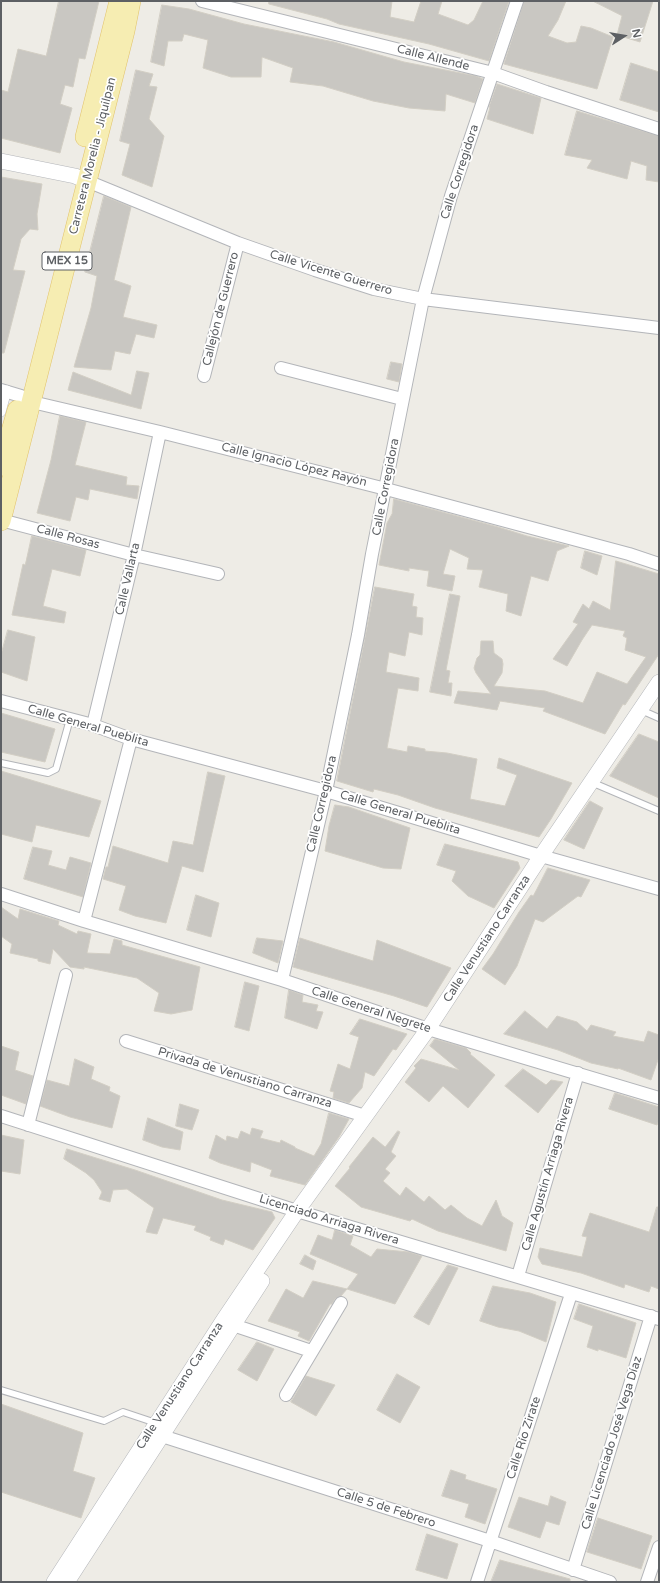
<!DOCTYPE html>
<html>
<head>
<meta charset="utf-8">
<style>
  body { margin:0 }
  #map { position:relative; width:660px; height:1583px; overflow:hidden; background:#eeece6; font-family:"Varela Round",sans-serif }
  canvas { display:block }
  .frame { position:absolute; inset:0; border:2px solid #5d6064; pointer-events:none }
  .north { position:absolute; left:604px; top:16px; width:40px; height:40px; -webkit-text-stroke:3px #fff; paint-order:stroke; rotate:78deg; font-size:11px; font-weight:700; line-height:16px; text-align:center; color:#5d6064 }
  .north::after { content:''; display:block; margin:auto; width:14px; height:18px; background:#5d6064; clip-path:polygon(50% 0,100% 100%,50% 72%,0 100%) }
</style>
</head>
<body>
<div id="map">
<canvas width="660" height="1583"></canvas>
<div class="frame"></div>
<div class="north">N</div>
</div>
<script>
const g = document.querySelector('canvas').getContext('2d');
g.lineJoin = 'round';
function paint(path, color) { g.fillStyle = color; g.fill(path, 'evenodd'); }
function trace(path, color, width, dash) { g.strokeStyle = color; g.lineWidth = width; g.lineCap = dash ? 'butt' : 'round'; g.setLineDash(dash || []); g.stroke(path); }
function label(font, color, halo, rows, align = 'center') {
  g.font = font + ' "Varela Round",sans-serif'; g.lineWidth = 3.5; g.setLineDash([]); g.textBaseline = 'middle'; g.strokeStyle = halo; g.fillStyle = color; for (const [text, x, y, turn = 0] of rows) {
    g.save(); g.translate(x, y); g.rotate((+turn || 0) * Math.PI / 180); g.textAlign = isNaN(turn) ? turn : align; if (halo) g.strokeText(text, 0, 0); g.fillText(text, 0, 0); g.restore();
  }
}
const building = new Path2D(`
  M59,1H99L85,59L79,58L73,87L65,85L60,104L72,108L60,153L1,138V90L8,92L18,49L46,56Z
  M269,1H392L390,17L414,22L421,1H442L438,14L468,25L474,20L483,1H509L489,61L429,44L339,24L327,19L269,4Z
  M524,1H566L558,20L548,36L567,43L576,42L581,26L591,28L613,37L597,89L504,64Z
  M593,1H653L640,42L617,35L622,16Z
  M162,5L189,9L244,24L334,42L404,62L476,76L483,79L475,103L446,94L445,111L409,108L373,101L323,86L290,82L293,68L262,57L261,77H231L203,68L208,40L184,34L182,41H168L164,66L151,62Z
  M631,63L659,72V112L620,100Z
  M136,70L153,74L149,86L157,87L149,119L164,136L152,187L122,175L130,144L120,141Z
  M497,84L541,98L533,134L487,119L490,107H489Z
  M577,111L659,136V182L646,180L647,166L631,161L627,179L587,168L592,160L565,155Z
  M1,177L42,184L37,214L38,230L30,229L21,239L13,270L25,271L4,353H1Z
  M104,196L131,207L114,280L131,286L123,317L157,325L154,338L136,334L130,354L115,351L111,370L74,367L91,308L97,276L85,272Z
  M391,362L402,364L399,382L387,379Z
  M137,371L149,373L141,409L68,390L73,372L131,395Z
  M60,416L86,422L75,465L127,477L126,485L139,486L137,499L90,489L88,500L76,497L70,521L37,513L51,460Z
  M394,499L498,527L527,536L569,546L557,551L548,581L531,576L521,616L506,611L508,594L479,587L483,570L467,569L469,558L450,549L443,574L455,576L452,591L427,586L429,571L409,568V571L379,565L387,523L392,514Z
  M32,536L86,550L80,576L52,569L43,606L66,612L64,623L12,615L23,564L25,565Z
  M585,551L602,556L597,575L581,568Z
  M616,561L659,574V654L625,705L623,704L605,734L543,711L545,708L500,701L497,710L454,703L458,691L491,694L476,673L474,668L477,658L480,655L481,641H493L494,653L502,659L503,664L502,673L494,686L545,691L583,703L597,672L627,684L646,657L625,650L627,638L623,636L625,631L592,625L582,640L567,666L553,659L578,624L573,622L583,604L589,609L593,601L610,610Z
  M375,587L414,594L412,606L417,607L416,617L423,618L422,635L409,632L405,656L389,652L386,672L419,678L418,691L398,688L387,748L407,752L408,746L425,749V751L447,753L477,759L470,799L505,806L517,775L497,768L499,758L572,783L551,819L539,837L435,808L398,795L374,789L373,792L337,781Z
  M450,594L460,596L446,670L450,671L448,683H452L451,696L430,692Z
  M8,630L35,637L27,681L1,672V655Z
  M1,713L55,729L45,762L1,752Z
  M639,734L659,742V798L610,776Z
  M1,771L101,801L89,837L36,825L32,842L1,834Z
  M208,772L225,776L203,872L182,866L166,923L135,916L119,910L126,886L103,879L106,867H108L113,846L168,863L173,841L193,845Z
  M590,801L603,808L584,849L564,840Z
  M335,805L349,807L410,828L401,869L383,868L325,851L329,826Z
  M445,844L518,862L520,868L494,908L468,896L452,881L456,871L437,865Z
  M33,847L52,851L48,865L66,870L70,857L91,863L83,897L24,879Z
  M548,868L590,880L581,897L578,896L543,922L535,919L517,966L505,985L482,969L493,954L519,912L531,895L533,896Z
  M196,895L219,903L211,937L187,930Z
  M1,907L18,919L20,909L59,921L58,925L77,934L78,931L91,934L87,953L110,954L114,939L122,941V945L200,967L192,1010L171,1014L154,1011L159,993L137,978L84,967V969L70,967L53,949L50,964L38,961V959L10,953L12,944L1,936Z
  M257,938L283,941L278,963L253,953Z
  M300,938L373,961L377,940L451,968L427,1007L394,996L293,967Z
  M245,982L259,986L249,1031L235,1027Z
  M289,990L303,995L302,1002L318,1005L316,1011L323,1012L317,1029L285,1018Z
  M525,1011L547,1029L557,1016L577,1022L587,1031L591,1025L616,1032L613,1036L644,1042L648,1031L659,1035V1057L651,1080L618,1068V1069L591,1063L558,1050L504,1034Z
  M360,1019L407,1034L396,1050L393,1049L374,1076L365,1072L362,1088L349,1103L333,1098L334,1092L330,1091L338,1064L350,1069L359,1037L350,1034Z
  M435,1039L466,1048L471,1053L470,1054L495,1075L468,1108L443,1086L429,1102L405,1082L416,1068L414,1066L421,1059L459,1070L430,1046Z
  M1,1046L19,1052L15,1070L33,1076L26,1104L1,1095Z
  M75,1059L94,1067L91,1079L110,1087L109,1091L120,1096L112,1128L70,1117L40,1106L47,1080L69,1086Z
  M523,1069L546,1085L551,1080L563,1082L538,1113L505,1086Z
  M615,1093L659,1107V1120L657,1125L609,1109Z
  M180,1104L199,1110L192,1130L176,1126Z
  M329,1113L349,1119L339,1137L305,1185L270,1176L272,1170L251,1162L250,1172L220,1163L209,1158L216,1135L226,1141L227,1136L238,1139L241,1131L250,1135L252,1128L263,1131L260,1138L280,1143L281,1140L295,1147V1148L314,1156L321,1144Z
  M148,1118L183,1132L180,1150L162,1147L143,1140Z
  M398,1131L400,1132L391,1152L396,1156L385,1169L390,1173L383,1181L400,1196L406,1187L424,1202L429,1196L445,1210L451,1205L467,1218L482,1226L496,1200L502,1216L513,1223L506,1251L438,1231L412,1219L410,1221L361,1207L335,1186L350,1168L349,1167L373,1137L385,1147Z
  M1,1135L24,1140L20,1174L1,1171Z
  M67,1149L135,1170L222,1200L272,1212L275,1218L253,1250L225,1239L223,1245L210,1240L211,1237L194,1230L196,1226L163,1218L157,1234L146,1232L154,1208L127,1189L113,1190L110,1202L99,1199L102,1192L94,1180L86,1173L64,1159Z
  M657,1207H659V1289L651,1286L649,1292L625,1284L624,1288L581,1273L542,1264L538,1257L540,1248L582,1257L587,1237L582,1236L590,1213L649,1232Z
  M335,1230L353,1236L350,1245L371,1257L377,1249L409,1252L422,1256L395,1304L347,1289L358,1274L310,1254L318,1235L332,1240Z
  M305,1255L316,1261L313,1270L300,1264Z
  M448,1265L458,1268L429,1325L414,1317Z
  M313,1281L347,1289L341,1296L335,1299L332,1304H330L309,1341L298,1336L300,1332L268,1321L286,1289L303,1298Z
  M493,1286L530,1293L556,1302L546,1342L519,1331L498,1327L480,1321Z
  M579,1304L636,1323L626,1358L598,1349V1351L587,1347L593,1326L574,1319Z
  M257,1342L274,1349L257,1381L238,1370Z
  M397,1374L420,1387L400,1423L377,1410Z
  M306,1376L335,1385L316,1416L291,1402Z
  M1,1404L83,1433L73,1471L95,1478L81,1518L1,1492Z
  M451,1470L466,1475L465,1479L497,1489L485,1524L465,1517L469,1504L442,1496Z
  M551,1496L566,1502L559,1525L546,1521L540,1538L508,1527L519,1497L548,1506Z
  M598,1518L652,1536L641,1569L587,1552Z
  M427,1534L458,1544L447,1579L416,1570Z
  M500,1560L570,1579V1582H491Z`);
const service = new Path2D(`
  M641,710L659,718
  M1,763L48,773L56,769L70,719
  M591,782L659,811
  M1,1390L104,1421L123,1412L156,1423`);
const pedestrian = new Path2D(`
  M1,412L7,390`);
const minor = new Path2D(`
  M202,1L493,73L546,92L659,129
  M87,181L238,243L315,270L374,289L423,299L659,328
  M281,368L402,399
  M204,376L238,243
  M1,390L21,396L32,402L160,432L386,489L629,554L659,564
  M1,520L134,555L218,574
  M1,701L93,725L131,739L326,791L541,856L659,889
  M93,725L134,555L160,432
  M1,894L84,921L282,980L428,1029L659,1098
  M84,921L131,739
  M282,980L326,791L358,635L372,554L423,299L451,196L517,1
  M126,1041L365,1116
  M1,1116L297,1211L659,1319
  M28,1125L66,975
  M518,1276L578,1073
  M226,1320L233,1325L311,1351
  M286,1395L341,1303
  M159,1429L162,1436L490,1541L610,1582
  M573,1570L651,1316
  M477,1582L571,1294
  M647,1582L659,1547`);
const tertiary = new Path2D(`
  M1,161L75,176L87,181
  M54,1582L224,1319L297,1211L428,1029L541,856L659,682
  M67,1582L262,1281`);
const primary = new Path2D(`
  M85,137L119,1
  M1,466L17,410
  M1,521L125,31L131,1`);
const shields = [
  [67,261,50]
];
const shieldNames = [
  ["MEX 15",67,261]
];
const streetNames = [
  ["Calle Allende",433,58,14],
  ["Carretera Morelia - Jiquilpan",93,156,-76],
  ["Calle Corregidora",460,172,-72],
  ["Calle Vicente Guerrero",331,273,17],
  ["Callejón de Guerrero",221,309,-76],
  ["Calle Ignacio López Rayón",294,465,14],
  ["Calle Corregidora",386,487,-79],
  ["Calle Rosas",68,537,15],
  ["Calle Vallarta",128,579,-77],
  ["Calle General Pueblita",88,726,16],
  ["Calle Corregidora",322,804,-77],
  ["Calle General Pueblita",400,813,17],
  ["Calle Venustiano Carranza",487,939,-57],
  ["Calle General Negrete",371,1010,18],
  ["Privada de Venustiano Carranza",245,1078,17],
  ["Calle Agustín Arriaga Rivera",548,1174,-74],
  ["Licenciado Arriaga Rivera",329,1220,17],
  ["Calle Venustiano Carranza",180,1386,-57],
  ["Calle Río Zirate",524,1438,-72],
  ["Calle Licenciado José Vega Díaz",612,1443,-73],
  ["Calle 5 de Febrero",386,1508,18]
];
paint(building, '#c9c7c2');
trace(building, '#d2cec4', 1);
trace(service, '#b3b5b9', 8);
trace(pedestrian, '#b3b5b9', 10);
trace(minor, '#b3b5b9', 14);
trace(tertiary, '#b3b5b9', 16);
trace(primary, '#e2c36b', 20);
trace(service, '#fff', 6);
trace(pedestrian, '#fff', 9);
trace(minor, '#fff', 12);
trace(tertiary, '#fff', 15);
trace(primary, '#f6edb2', 19);
for (const [x, y, w] of shields) { const box = new Path2D(); box.roundRect(x - w / 2, y - 9, w, 18, 3); g.fillStyle = '#fff'; g.fill(box); trace(box, '#5d6064', 1); }
label('bold 11px', '#5d6064', null, shieldNames);
label('12px', '#5d6064', '#fff', streetNames);
</script>
</body>
</html>
